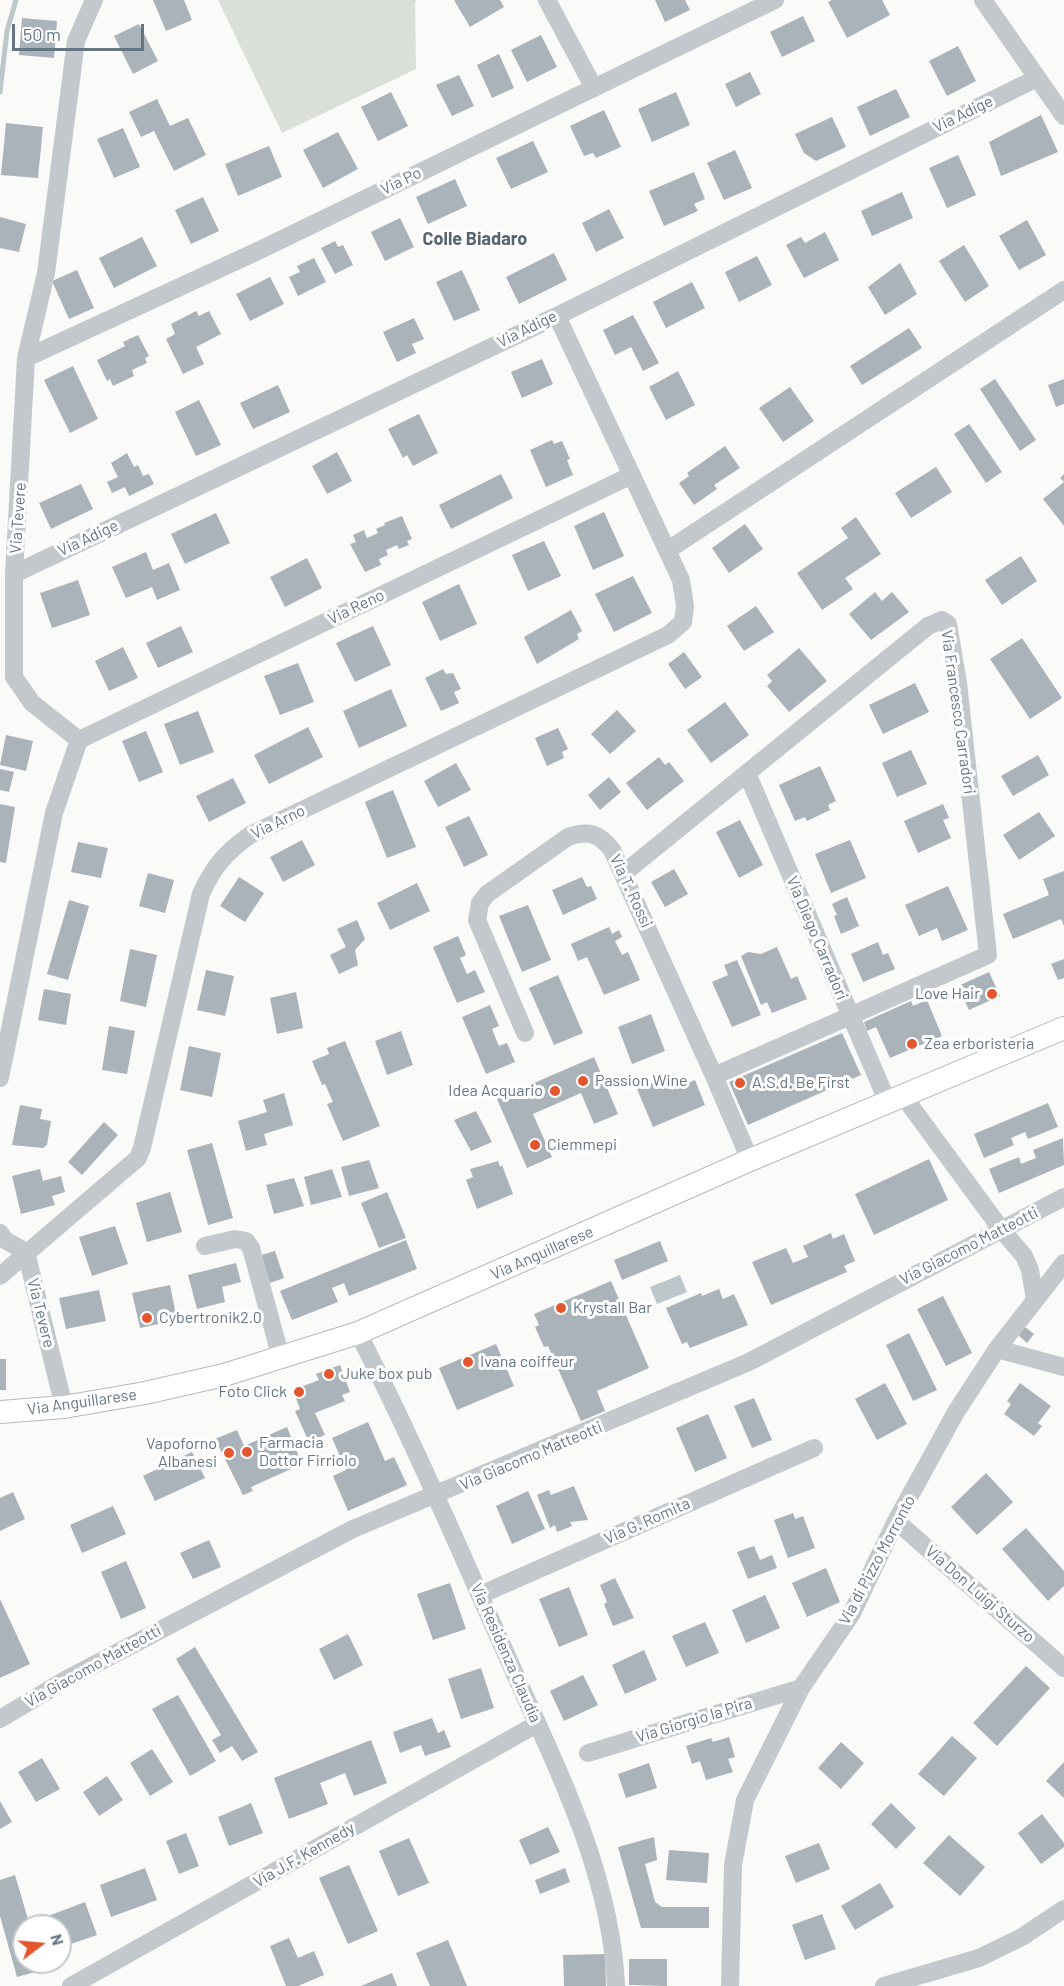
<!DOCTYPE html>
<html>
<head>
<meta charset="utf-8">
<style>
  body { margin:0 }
  #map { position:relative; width:1064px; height:1986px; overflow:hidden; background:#fafaf8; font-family:Barlow,sans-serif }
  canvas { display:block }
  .north { position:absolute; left:12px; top:1914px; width:60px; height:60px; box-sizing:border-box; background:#fff; border:2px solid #c1c8cd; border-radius:50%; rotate:74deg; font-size:16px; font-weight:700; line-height:24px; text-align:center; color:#657683 }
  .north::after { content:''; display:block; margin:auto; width:21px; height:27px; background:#e4572e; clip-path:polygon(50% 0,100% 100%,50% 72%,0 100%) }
  .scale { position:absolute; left:12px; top:24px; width:132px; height:27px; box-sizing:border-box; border:3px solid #657683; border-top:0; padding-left:8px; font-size:18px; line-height:21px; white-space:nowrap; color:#657683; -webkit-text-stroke:4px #fff; paint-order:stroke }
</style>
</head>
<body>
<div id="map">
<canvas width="1064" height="1986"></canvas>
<div class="north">N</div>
<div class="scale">50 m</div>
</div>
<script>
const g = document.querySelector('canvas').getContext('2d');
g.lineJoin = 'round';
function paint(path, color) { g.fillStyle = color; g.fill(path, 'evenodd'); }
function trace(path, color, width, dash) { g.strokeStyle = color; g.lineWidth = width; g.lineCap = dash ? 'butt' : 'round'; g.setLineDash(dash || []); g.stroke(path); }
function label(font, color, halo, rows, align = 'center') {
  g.font = font + ' Barlow,sans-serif'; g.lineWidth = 6; g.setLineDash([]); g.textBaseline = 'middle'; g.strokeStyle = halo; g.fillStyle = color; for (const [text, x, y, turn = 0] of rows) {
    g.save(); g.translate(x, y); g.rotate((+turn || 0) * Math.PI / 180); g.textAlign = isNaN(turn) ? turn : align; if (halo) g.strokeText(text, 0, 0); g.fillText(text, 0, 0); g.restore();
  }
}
const green = new Path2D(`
  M218,0H417L415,2L416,69L282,133Z`);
const water = new Path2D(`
  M680,1275L687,1292L657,1304L650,1287Z`);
const stream = new Path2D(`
  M0,92L7,31L16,0`);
const building = new Path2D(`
  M153,0H184L192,20L166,31Z
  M454,0H500L504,7L470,27Z
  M655,0H685L690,10L665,22Z
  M832,0H882L890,15L847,38L828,2Z
  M803,16L815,41L782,57L770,32Z
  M22,18L57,21L54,58L19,55Z
  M139,24L158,61L133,74L114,36Z
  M541,35L557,67L527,82L511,50Z
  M958,46L976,81L947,96L929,61Z
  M499,54L514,88L492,98L477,65Z
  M750,72L761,94L736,107L725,84Z
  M459,75L474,106L452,116L436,85Z
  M896,89L910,117L870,136L857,107Z
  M391,92L408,126L378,141L361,107Z
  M676,92L690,125L652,142L638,109Z
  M157,99L170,126L188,118L206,155L174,171L154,131L141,137L129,112Z
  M604,110L621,147L596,158L593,153L584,156L570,126Z
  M1041,115L1058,152L1001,176L989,142Z
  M832,117L846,147L816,161L804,153L795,134Z
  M6,123L43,127L38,178L1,175Z
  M123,128L140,167L114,178L97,139Z
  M338,132L358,169L323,188L303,150Z
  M533,141L548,172L511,189L496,158Z
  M269,146L282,177L238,196L225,164Z
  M735,150L752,188L724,200L707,163Z
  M958,155L976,195L947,208L929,168Z
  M694,172L705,199L694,204L698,211L664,226L649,191Z
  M455,179L467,206L428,224L416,197Z
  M902,192L913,218L872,236L861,211Z
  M203,197L219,231L191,244L175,210Z
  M609,209L624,238L596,252L582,223Z
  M0,217L26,224L19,252L0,248Z
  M400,218L414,247L385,261L371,232Z
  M1027,220L1046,255L1019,270L999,236Z
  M825,232L839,260L804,278L786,245L801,237L805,243Z
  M142,237L157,266L114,288L99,258Z
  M335,241L338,247L343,245L353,265L335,274L321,248Z
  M964,245L989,286L965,302L939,261Z
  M554,253L567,280L519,304L506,277Z
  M757,256L772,285L739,302L725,272Z
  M314,258L326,282L298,296L289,277L300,272L297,266Z
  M900,263L917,294L885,315L868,287Z
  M77,270L94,308L69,319L52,281Z
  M462,270L480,310L454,321L436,282Z
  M270,277L284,304L250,321L236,294Z
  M692,282L705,308L666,328L653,302Z
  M196,311L199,316L209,311L221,334L196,347L204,364L183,374L166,339L175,334L171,324Z
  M633,315L659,363L643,371L631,347L615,355L603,330Z
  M414,318L424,339L412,344L416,353L397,362L383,332Z
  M909,328L922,348L862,385L850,366Z
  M138,335L149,356L145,358L147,363L132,370L134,376L113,386L110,379L107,381L97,360L125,346L123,342Z
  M542,359L553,384L522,398L511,372Z
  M73,366L98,419L70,433L44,380Z
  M678,371L695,405L666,420L649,387Z
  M995,379L1036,440L1020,451L980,389Z
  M1064,379V404L1056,407L1048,385Z
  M278,385L290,412L253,429L240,403Z
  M790,387L814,421L783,442L759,408Z
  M199,400L221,445L196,456L175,412Z
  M419,414L438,453L413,466L407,455L403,458L388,429Z
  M969,424L1002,472L986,483L954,434Z
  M552,440L554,444L562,441L570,459L567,460L573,475L546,487L530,450Z
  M725,446L740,468L714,485L717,489L694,505L679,483L689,476L687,473Z
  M337,452L352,481L327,494L312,466Z
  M127,453L134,467L138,465L143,476L149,474L154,484L129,496L125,487L112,493L107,482L118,477L111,463Z
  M936,467L952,492L911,518L895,493Z
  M501,474L513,498L451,529L439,505Z
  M1064,474V526L1043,499L1064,482L1060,478Z
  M81,484L93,509L51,529L39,503Z
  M604,512L624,556L593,570L574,526Z
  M216,513L230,543L185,564L171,534Z
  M402,516L412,539L407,541L409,545L399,549L397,545L386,550L388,555L379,559L381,565L365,572L350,544L356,542L353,535L364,530L367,538L378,533L376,529L385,525L384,523Z
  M856,517L881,554L845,578L853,589L822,610L797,573L848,538L841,528Z
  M745,524L763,549L729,573L712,548Z
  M544,541L561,576L528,591L512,555Z
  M146,552L153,570L169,563L180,590L157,600L152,587L126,598L112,567Z
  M1021,556L1037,581L1002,605L985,580Z
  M307,558L322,588L285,607L270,577Z
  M633,576L652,613L614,632L595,594Z
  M78,580L90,615L52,628L40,593Z
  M459,584L477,624L440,641L422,602Z
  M875,592L882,601L892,592L909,612L871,640L849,614Z
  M756,606L774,632L744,651L727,626Z
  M571,610L582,631L577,634L579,639L537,664L524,637Z
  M181,626L193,652L158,668L146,643Z
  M373,626L391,665L355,682L336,643Z
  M1022,638L1062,698L1030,719L990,659Z
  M123,647L138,678L109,691L95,661Z
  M799,648L827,681L789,712L767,686L772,681L767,675Z
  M684,652L702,677L685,689L668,664Z
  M298,663L314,702L280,715L264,676Z
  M443,669L446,674L453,673L461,689L454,692L459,703L441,711L425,678Z
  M915,683L929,712L883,734L869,705Z
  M391,689L407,726L359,748L343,711Z
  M725,702L749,735L711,763L687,730Z
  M617,710L636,731L610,754L591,734Z
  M198,711L214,752L180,765L164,724Z
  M308,727L323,757L269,784L254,755Z
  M558,728L568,749L562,752L564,758L547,766L535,738Z
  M146,731L163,772L139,782L122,741Z
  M6,735L33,741L26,771L0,765Z
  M911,750L927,784L897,797L882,763Z
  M1038,755L1049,775L1013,796L1001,776Z
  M659,757L665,765L669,762L684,781L647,810L626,783Z
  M456,763L471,790L438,807L424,781Z
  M820,766L836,801L828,805L830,810L807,821L805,817L795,821L779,785Z
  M0,769L14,772L9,792L0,790Z
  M609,777L621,792L600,810L588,795Z
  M233,778L246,803L209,822L196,796Z
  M393,790L416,847L387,858L365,802Z
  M0,804L15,807L6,863L0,862Z
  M943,804L949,818L943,820L951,838L918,853L904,821Z
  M1039,812L1055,836L1019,860L1003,835Z
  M469,816L488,855L464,867L445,827Z
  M740,820L763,865L739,878L716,832Z
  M302,840L315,865L283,882L270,857Z
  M850,840L866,878L831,893L815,854Z
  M78,842L108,848L101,878L71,872Z
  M674,869L688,894L665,907L651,882Z
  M1064,871V926L1061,919L1013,939L1003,914L1049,895L1043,879Z
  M148,873L174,880L165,913L139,906Z
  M239,877L264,893L245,922L220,906Z
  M582,877L587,887L591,886L597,899L563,915L552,890Z
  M417,883L430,911L390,930L377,903Z
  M948,886L968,930L942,941L937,928L919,936L905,905Z
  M847,897L859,926L841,934L834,916L837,915L832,904Z
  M69,900L89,906L68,980L47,974Z
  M528,905L551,960L522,972L499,916Z
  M357,920L365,939L355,950L358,965L339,974L330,955L346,947L337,929Z
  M609,927L612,934L619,930L622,937L615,941L622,955L628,952L640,980L604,995L587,957L578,961L571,944Z
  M458,936L466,955L460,958L467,974L475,970L485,992L457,1003L433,947Z
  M878,942L883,955L888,953L895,969L863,982L851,954Z
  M777,947L791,979L797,976L807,999L772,1013L767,1002L761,1005L741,956L748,952L761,954Z
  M130,949L157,955L146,1007L120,1001Z
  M1064,959V978L1058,980L1051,964Z
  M737,960L761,1015L732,1027L712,982L728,975L724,965Z
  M206,970L234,976L225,1016L197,1010Z
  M989,972L1000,996L969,1010L958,986Z
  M558,975L583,1033L554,1045L529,988Z
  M44,989L71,994L66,1025L38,1020Z
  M296,992L303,1028L277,1034L270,998Z
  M927,1000L942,1036L890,1058L876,1027L867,1031L864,1022L911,1001L913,1006Z
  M490,1005L499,1026L492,1029L499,1046L507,1043L515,1062L486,1074L462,1017Z
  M651,1014L665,1051L632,1064L618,1027Z
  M109,1026L135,1031L127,1074L102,1070Z
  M401,1031L413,1065L387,1075L375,1041Z
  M842,1033L861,1075L748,1125L729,1082Z
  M345,1041L380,1126L343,1141L327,1104L333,1102L325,1084L322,1085L312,1061L329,1054L327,1048Z
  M189,1046L221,1053L212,1097L180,1090Z
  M594,1057L618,1114L594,1124L581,1093L533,1114L552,1157L527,1168L497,1099Z
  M666,1077L672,1090L695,1080L705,1105L653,1127L637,1089Z
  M284,1093L293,1125L264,1134L267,1145L246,1151L238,1121L267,1112L263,1100Z
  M1048,1103L1058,1127L1028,1139L1025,1132L1011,1138L1014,1145L984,1158L974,1134Z
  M20,1105L42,1109L40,1119L51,1121L47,1145L43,1148L12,1145Z
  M476,1111L492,1142L471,1151L454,1120Z
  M104,1122L118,1135L82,1175L68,1162Z
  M1063,1138L1064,1165L999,1193L989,1169L1019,1157L1021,1164L1036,1158L1033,1150Z
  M212,1143L233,1218L208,1225L187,1150Z
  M929,1159L948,1200L874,1235L855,1194Z
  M369,1160L379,1188L349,1196L341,1167Z
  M498,1161L500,1167L502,1165L513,1194L477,1209L466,1180L473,1177L470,1169Z
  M40,1169L43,1181L61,1176L65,1192L52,1196L55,1205L21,1214L12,1176Z
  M332,1169L342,1197L311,1205L304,1177Z
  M294,1178L304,1206L274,1214L266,1185Z
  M170,1192L182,1232L147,1242L136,1203Z
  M387,1192L406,1238L379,1248L361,1203Z
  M115,1226L128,1264L92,1276L79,1237Z
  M831,1233L833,1239L844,1234L855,1261L844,1266L847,1272L771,1305L752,1262L786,1248L793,1263L808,1257L803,1246Z
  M406,1240L417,1269L349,1296L344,1283L332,1288L338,1302L292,1320L280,1291Z
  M660,1241L668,1261L622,1280L614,1260Z
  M275,1251L284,1278L270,1283L261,1255Z
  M236,1263L241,1282L222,1287L225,1302L197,1309L188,1275Z
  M611,1281L649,1368L597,1391L605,1411L581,1421L548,1346L544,1347L535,1327L539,1325L534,1314Z
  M170,1285L177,1320L140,1328L132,1293Z
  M719,1289L723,1299L734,1294L748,1325L690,1348L687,1342L682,1344L666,1308L701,1293L702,1296Z
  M99,1290L106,1321L66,1329L59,1298Z
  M943,1296L972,1353L946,1366L917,1309Z
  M1025,1327L1034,1334L1027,1343L1018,1335Z
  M909,1333L937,1390L913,1401L886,1345Z
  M496,1344L514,1386L457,1410L439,1368Z
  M0,1359H6V1390H0Z
  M340,1365L350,1392L342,1395L345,1401L315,1413L325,1435L309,1442L295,1411L300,1409L293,1390L319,1380L316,1374Z
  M885,1383L907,1424L877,1440L855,1399Z
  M1020,1383L1051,1406L1038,1423L1042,1426L1034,1436L1004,1414L1011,1404L1007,1401Z
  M754,1398L772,1440L752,1448L734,1406Z
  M708,1414L727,1458L695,1472L676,1428Z
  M368,1422L385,1461L394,1457L407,1485L348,1511L333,1476L346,1470L332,1438Z
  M287,1427L302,1464L251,1487L253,1491L243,1495L215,1439L237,1430L244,1446Z
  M192,1452L205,1478L155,1501L143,1476Z
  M986,1473L1013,1502L977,1535L951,1507Z
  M574,1486L588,1520L570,1522L572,1526L557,1532L555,1525L550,1528L537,1495L549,1490L551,1495Z
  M528,1491L545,1529L512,1544L496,1506Z
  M13,1492L25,1519L0,1531V1498Z
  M113,1506L126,1534L82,1553L70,1525Z
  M793,1513L795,1519L803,1516L815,1548L788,1558L774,1520Z
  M1026,1528L1064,1571V1586L1048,1601L1002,1549Z
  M209,1540L221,1567L193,1579L180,1553Z
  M754,1546L760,1560L772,1555L777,1568L748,1579L737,1552Z
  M126,1561L146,1608L121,1619L101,1572Z
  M826,1568L840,1602L807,1617L792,1583Z
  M615,1578L634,1618L613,1626L604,1604L607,1602L600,1585Z
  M450,1583L466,1629L433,1640L417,1594Z
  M569,1587L588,1635L559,1647L539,1599Z
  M765,1595L780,1628L746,1643L732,1610Z
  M0,1599L30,1664L0,1678Z
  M705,1622L719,1653L686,1667L672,1636Z
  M348,1634L363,1665L334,1680L319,1649Z
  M195,1647L258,1752L242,1761L232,1746L220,1753L212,1740L221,1735L176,1659Z
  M644,1650L657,1680L625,1694L612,1665Z
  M1026,1666L1050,1688L997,1746L973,1723Z
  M481,1668L494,1708L461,1719L448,1679Z
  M583,1675L598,1705L564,1721L550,1691Z
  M178,1695L216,1761L190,1776L152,1709Z
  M432,1718L438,1733L444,1730L451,1747L425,1756L421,1745L400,1753L393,1732Z
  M952,1736L977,1758L944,1796L918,1774Z
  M729,1737L735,1757L728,1759L733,1772L706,1780L700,1761L692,1764L686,1746L711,1738L713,1742Z
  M371,1740L387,1783L354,1796L345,1773L320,1783L328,1804L289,1819L274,1778Z
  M841,1742L864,1763L841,1789L818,1768Z
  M152,1749L173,1782L150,1796L130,1763Z
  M42,1758L60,1789L36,1802L18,1772Z
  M1064,1762V1798L1046,1781Z
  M649,1763L657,1788L626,1798L618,1774Z
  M107,1776L123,1800L99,1816L83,1792Z
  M0,1801L12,1822L0,1829Z
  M251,1803L263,1833L229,1846L218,1817Z
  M891,1803L916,1828L896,1849L871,1824Z
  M1042,1814L1064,1843V1847L1041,1864L1018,1833Z
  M548,1827L560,1852L530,1865L519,1840Z
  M186,1833L199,1866L179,1874L166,1841Z
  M949,1835L985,1867L960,1896L923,1863Z
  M654,1837L657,1860L645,1864L655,1902L662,1907H709V1928H641L618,1847Z
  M409,1838L429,1883L398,1896L379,1851Z
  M819,1843L830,1869L796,1883L785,1856Z
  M669,1850L709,1853L707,1883L666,1880Z
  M349,1865L378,1931L348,1944L319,1878Z
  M145,1868L157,1900L111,1917L100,1885Z
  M565,1868L570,1882L540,1894L535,1880Z
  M15,1875L30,1926H24V1962H40L42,1970L17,1977L0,1916V1880Z
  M880,1883L894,1907L855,1930L841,1906Z
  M85,1902L97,1935L62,1947L60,1926H39L50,1922L48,1916Z
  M822,1914L836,1949L805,1960L792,1925Z
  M289,1938L298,1958L314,1951L324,1975L298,1986H286L270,1946Z
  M448,1940L467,1986H430L416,1953Z
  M605,1954L606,1986H564L563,1955Z
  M629,1959H667V1986L629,1985Z
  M392,1973L397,1986H361Z`);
const minor = new Path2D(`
  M547,0L594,88
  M983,0L1064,116
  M26,358L260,250L775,0
  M668,550L1064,290
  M14,574L557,316L1037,78
  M79,740L32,703L14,677V574L26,358L46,273L76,41L94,0
  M79,740L632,475
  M747,773L888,1103
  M525,1033L477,920L480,903L487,894L568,837C588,830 599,833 612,850L714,1076L988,955L958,683L948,624L942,620L928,626L624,873
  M714,1076L750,1160
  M0,1078L54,813L79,740
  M904,1097L1001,1229L1024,1256L1030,1270L1035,1300
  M0,1233L5,1240L26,1252L64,1407
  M205,1246L235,1239L246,1241L251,1248L281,1358
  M0,1276L138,1158L142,1148L201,894C213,867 226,852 250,835L668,635L683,622L685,606L681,580L557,316
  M358,1333C411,1436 456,1542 503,1647C550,1755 611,1867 616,1986
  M997,1349L1064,1367
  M896,1521L1064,1668
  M480,1595L814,1448
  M0,1719L67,1679L353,1529L749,1362L1064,1197
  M588,1753L801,1688
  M71,1986L537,1724
  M730,1986L733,1865L745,1800L801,1688L851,1615L896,1521L956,1412L997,1349L1064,1263
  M884,1986L979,1958L1022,1937L1064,1909`);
const major = new Path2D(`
  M0,1412L64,1407L145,1393L224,1375L358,1333L750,1160L1064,1028`);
const markers = [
  [992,994,6,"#e4572e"],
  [912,1044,6,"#e4572e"],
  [583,1081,6,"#e4572e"],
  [740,1083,6,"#e4572e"],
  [555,1091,6,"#e4572e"],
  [535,1145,6,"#e4572e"],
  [561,1308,6,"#e4572e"],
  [147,1318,6,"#e4572e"],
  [468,1362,6,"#e4572e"],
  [329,1374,6,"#e4572e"],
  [299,1392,6,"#e4572e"],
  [247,1452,6,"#e4572e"],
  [229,1453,6,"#e4572e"]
];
const streetNames = [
  ["Via Adige",963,114,-26],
  ["Via Po",401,181,-26],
  ["Via Adige",527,329,-26],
  ["Via Tevere",18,518,-86],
  ["Via Adige",88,538,-25],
  ["Via Reno",356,607,-26],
  ["Via Francesco Carradori",958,712,82],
  ["Via Arno",278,822,-26],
  ["Via T. Rossi",631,891,65],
  ["Via Diego Carradori",817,938,67],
  ["Via Giacomo Matteotti",969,1246,-27],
  ["Via Anguillarese",542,1253,-24],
  ["Via Tevere",41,1313,76],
  ["Via Anguillarese",82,1402,-8],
  ["Via Giacomo Matteotti",531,1456,-23],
  ["Via G. Romita",647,1521,-24],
  ["Via di Pizzo Morronto",877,1560,-62],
  ["Via Don Luigi Sturzo",980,1594,41],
  ["Via Residenza Claudia",506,1653,66],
  ["Via Giacomo Matteotti",93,1666,-29],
  ["Via Giorgio la Pira",694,1720,-17],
  ["Via J.F. Kennedy",304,1855,-30]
];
const poiNames = [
  ["Love Hair",980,994,"right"],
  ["Zea erboristeria",924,1044],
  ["Passion Wine",595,1081],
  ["A.S.d. Be First",752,1083],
  ["Idea Acquario",543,1091,"right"],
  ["Ciemmepi",547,1145],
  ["Krystall Bar",573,1308],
  ["Cybertronik2.0",159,1318],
  ["Ivana coiffeur",480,1362],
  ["Juke box pub",341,1374],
  ["Foto Click",287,1392,"right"],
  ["Farmacia",259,1443],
  ["Dottor Firriolo",259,1461],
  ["Vapoforno",217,1444,"right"],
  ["Albanesi",217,1462,"right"]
];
const neighbourhoodNames = [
  ["Colle Biadaro",475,239]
];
paint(green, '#dadfd7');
paint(water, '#bbc7cb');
trace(stream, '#bbc7cb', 5);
paint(building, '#aab3b9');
trace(major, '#b5babe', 24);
trace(minor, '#c3c8cc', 18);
trace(major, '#fff', 22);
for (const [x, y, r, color] of markers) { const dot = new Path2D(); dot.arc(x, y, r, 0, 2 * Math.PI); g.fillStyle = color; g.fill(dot); trace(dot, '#fff', 2); }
label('16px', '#657683', '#fff', streetNames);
label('16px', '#657683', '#fff', poiNames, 'left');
label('bold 18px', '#57646e', '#fff', neighbourhoodNames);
</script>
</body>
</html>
